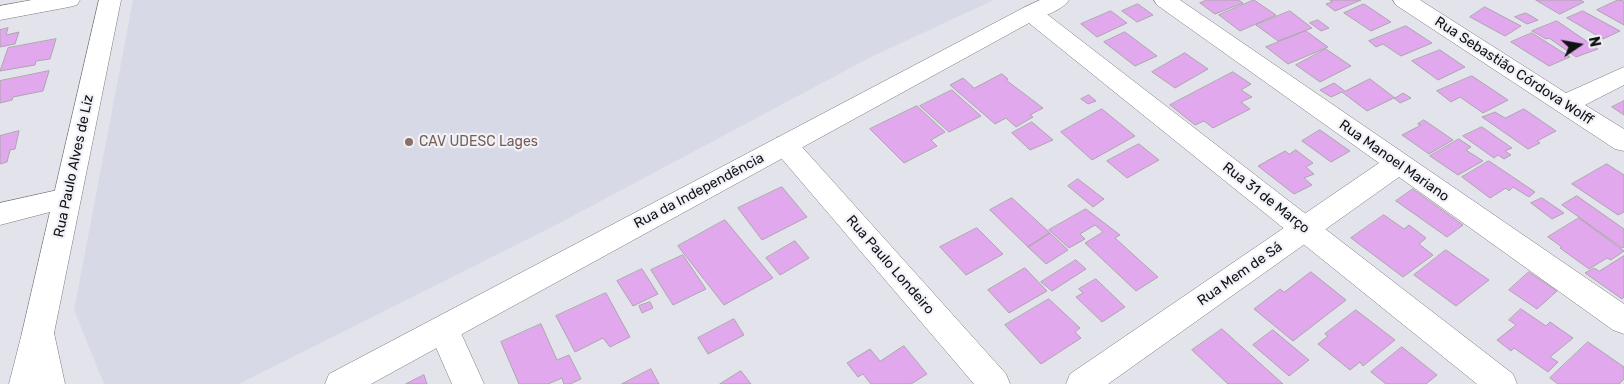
<!DOCTYPE html>
<html>
<head>
<meta charset="utf-8">
<style>
  body { margin:0 }
  #map { position:relative; width:1624px; height:384px; overflow:hidden; background:#e3e4eb; font-family:Rubik,sans-serif }
  canvas { display:block }
  .north { position:absolute; left:1554px; top:20px; width:50px; height:50px; -webkit-text-stroke:4px #f1f1f8; paint-order:stroke; rotate:78deg; font-size:14px; font-weight:700; line-height:20px; text-align:center; color:#111214 }
  .north::after { content:''; display:block; margin:auto; width:18px; height:22px; background:#111214; clip-path:polygon(50% 0,100% 100%,50% 72%,0 100%) }
</style>
</head>
<body>
<div id="map">
<canvas width="1624" height="384"></canvas>
<div class="north">N</div>
</div>
<script>
const g = document.querySelector('canvas').getContext('2d');
g.lineJoin = 'round';
function paint(path, color) { g.fillStyle = color; g.fill(path, 'evenodd'); }
function trace(path, color, width, dash) { g.strokeStyle = color; g.lineWidth = width; g.lineCap = dash ? 'butt' : 'round'; g.setLineDash(dash || []); g.stroke(path); }
function label(font, color, halo, rows, align = 'center') {
  g.font = font + ' Rubik,sans-serif'; g.lineWidth = 4.5; g.setLineDash([]); g.textBaseline = 'middle'; g.strokeStyle = halo; g.fillStyle = color; for (const [text, x, y, turn = 0] of rows) {
    g.save(); g.translate(x, y); g.rotate((+turn || 0) * Math.PI / 180); g.textAlign = isNaN(turn) ? turn : align; if (halo) g.strokeText(text, 0, 0); g.fillText(text, 0, 0); g.restore();
  }
}
const built = new Path2D(`
  M133,0H994L869,58L554,226L239,384H104L74,310Z`);
const building = new Path2D(`
  M1207,0H1239L1243,3L1215,14L1200,3Z
  M1254,0L1276,15L1240,31L1219,15Z
  M1330,0H1361L1335,11L1326,4L1332,2Z
  M1536,0H1580L1584,2L1560,14Z
  M1618,0L1624,1V25L1597,10Z
  M1138,4L1153,15L1137,22L1122,11Z
  M1364,4L1391,22L1371,31L1344,13Z
  M1485,7L1521,26L1505,36L1470,17Z
  M1111,11L1127,23L1097,37L1081,24Z
  M1290,11L1312,28L1278,41L1256,25Z
  M1583,11L1620,31L1603,39L1567,18Z
  M1526,13L1538,20L1527,24L1515,17Z
  M1318,20L1329,28L1321,31L1310,23Z
  M1557,21L1598,49L1576,57L1549,38L1546,39L1532,31Z
  M1406,26L1432,43L1401,56L1383,44L1376,47L1369,41Z
  M8,28L6,35L19,32L15,44L0,47V30Z
  M1306,31L1328,47L1288,64L1266,47Z
  M1125,32L1157,56L1135,66L1104,42Z
  M1532,33L1570,57L1549,66L1511,42Z
  M56,39L50,59L36,61L35,65L0,71L8,48Z
  M1326,49L1351,66L1320,82L1296,65Z
  M1440,50L1465,67L1438,80L1412,61Z
  M1185,53L1208,69L1175,88L1152,72Z
  M49,71L43,91L13,97L12,100L0,103V81Z
  M1233,72L1251,84L1241,90L1252,97L1241,102L1250,109L1213,128L1204,121L1195,125L1170,105Z
  M1002,74L1008,79L1006,80L1043,108L1030,115L1033,117L1016,127L1006,118L995,124L950,85L963,78L974,88Z
  M1472,76L1508,100L1483,113L1460,97L1451,102L1437,91Z
  M1370,79L1395,98L1403,93L1411,98L1400,103L1394,98L1367,111L1342,92L1331,97L1320,90L1334,83L1345,91Z
  M952,90L981,116L949,132L920,106Z
  M1089,95L1096,101L1088,104L1081,99Z
  M1624,101V115L1612,107Z
  M917,106L945,132L931,140L937,146L904,163L870,129Z
  M1102,109L1135,136L1092,160L1061,132Z
  M1524,109L1556,131L1537,141L1540,143L1528,149L1482,117L1495,112L1505,118Z
  M1424,120L1453,140L1429,154L1402,135L1421,125L1418,124Z
  M1032,122L1053,140L1030,150L1012,133Z
  M1482,127L1512,148L1505,151L1511,155L1504,159L1498,155L1494,158L1463,136Z
  M1320,130L1350,151L1331,162L1302,141Z
  M19,131L15,149L10,150L7,162L0,164V136Z
  M1459,139L1471,147L1466,150L1483,161L1458,175L1430,156Z
  M1139,144L1159,160L1127,178L1107,161Z
  M1296,150L1313,163L1306,167L1314,174L1304,178L1312,185L1294,194L1258,166L1285,151L1289,154Z
  M1489,161L1535,192L1529,197L1513,187L1509,191L1506,188L1490,198L1462,177Z
  M1607,164L1624,175V212L1618,215L1572,184Z
  M1078,179L1104,199L1093,207L1068,186Z
  M782,187L807,217L762,240L738,208Z
  M1413,189L1463,225L1447,237L1396,201Z
  M1577,196L1624,229V247L1622,248L1562,205Z
  M1012,198L1050,233L1028,247L990,210Z
  M1542,198L1564,213L1552,219L1531,203Z
  M1086,209L1120,235L1115,238L1158,277L1136,291L1085,243L1103,232L1095,225L1080,234L1085,239L1069,248L1049,230Z
  M1384,215L1404,229L1409,225L1426,238L1419,244L1433,255L1403,277L1351,238Z
  M1579,218L1624,251L1611,260L1607,258L1589,269L1560,248L1562,247L1548,237Z
  M725,220L773,278L724,305L678,246Z
  M977,228L1003,254L966,275L940,247Z
  M1050,233L1068,250L1046,264L1028,247Z
  M795,241L809,258L780,275L766,258Z
  M1446,250L1489,280L1456,306L1414,275Z
  M683,255L706,289L673,305L651,270Z
  M1624,256V297L1622,299L1585,273L1594,268L1599,271Z
  M1076,260L1086,269L1052,291L1041,282Z
  M1025,268L1047,291L1009,313L988,290Z
  M642,269L658,294L633,306L617,281Z
  M1311,272L1346,300L1293,341L1254,309L1280,289L1284,292Z
  M1529,272L1557,291L1537,309L1509,290Z
  M1096,279L1125,307L1102,322L1076,297L1083,293L1079,289Z
  M606,293L630,337L610,347L603,338L575,352L556,316Z
  M1049,299L1080,328L1075,332L1081,338L1041,364L1005,325Z
  M650,302L653,308L642,313L639,306Z
  M1521,309L1546,326L1550,322L1573,338L1550,357L1558,362L1548,372L1514,348L1511,351L1497,340L1516,325L1509,320Z
  M1356,310L1395,340L1363,366L1360,362L1350,370L1318,344L1328,336L1325,334Z
  M734,319L744,335L708,354L698,338Z
  M541,324L557,360L569,355L581,379L570,384H564L562,378L548,384H519L501,342Z
  M1222,329L1283,384H1228L1192,350Z
  M1273,330L1309,360L1289,376L1253,345Z
  M1588,342L1624,367V379L1619,384H1558L1550,378Z
  M904,346L927,374L911,384H871L863,374L858,377L847,363L870,349L880,361Z
  M1402,347L1437,375L1426,384H1386L1371,372Z
  M651,369L659,384H622Z
  M741,371L751,384H720Z
  M424,375L427,384H406Z`);
const minor = new Path2D(`
  M32,0H80L77,5L69,7L0,20V6Z
  M1040,0H1069C1062,11 1036,21 1023,18L1020,13L1023,8Z
  M1154,0H1180L1624,304V334L1613,330L1399,177L1108,384H1066L1070,374L1379,163L1157,5Z
  M1393,0H1420L1566,93L1624,67V85L1585,105L1624,129V151L1615,149L1396,5Z
  M785,136L794,138L1006,374L1010,384H974L776,152L772,145L776,138Z
  M67,188L77,191L81,198L77,205L0,225V203Z
  M444,316L455,320L484,384H452L428,329L433,320Z
  M38,320L49,324L54,333L41,384H9L22,333L27,324Z`);
const major = new Path2D(`
  M99,0H121L54,333L65,384H33L22,333Z
  M1031,6L1039,8L1513,374L1517,384H1477L1029,23L371,384H325L329,374L1023,8Z`);
const markers = [
  [409,142,5,"#8d6e63"]
];
const streetNames = [
  ["Rua Sebastião Córdova Wolff",1514,71,33],
  ["Rua Manoel Mariano",1394,161,35],
  ["Rua Paulo Alves de Liz",74,166,-78],
  ["Rua da Independência",699,191,-28],
  ["Rua 31 de Março",1266,198,38],
  ["Rua Paulo Londeiro",890,265,49],
  ["Rua Mem de Sá",1240,274,-35]
];
const educationNames = [
  ["CAV UDESC Lages",419,142]
];
paint(built, '#d7d9e7');
paint(building, '#e1a8ed');
trace(building, '#aba6ac', 1);
trace(minor, '#7a7a81', 1);
trace(major, '#7a7a81', 1);
paint(minor, '#fff');
paint(major, '#fff');
for (const [x, y, r, color] of markers) { const dot = new Path2D(); dot.arc(x, y, r, 0, 2 * Math.PI); g.fillStyle = color; g.fill(dot); trace(dot, '#f1f1f8', 2); }
label('14px', '#111214', '#f1f1f8', streetNames);
label('14px', '#785e54', '#f1f1f8', educationNames, 'left');
</script>
</body>
</html>
